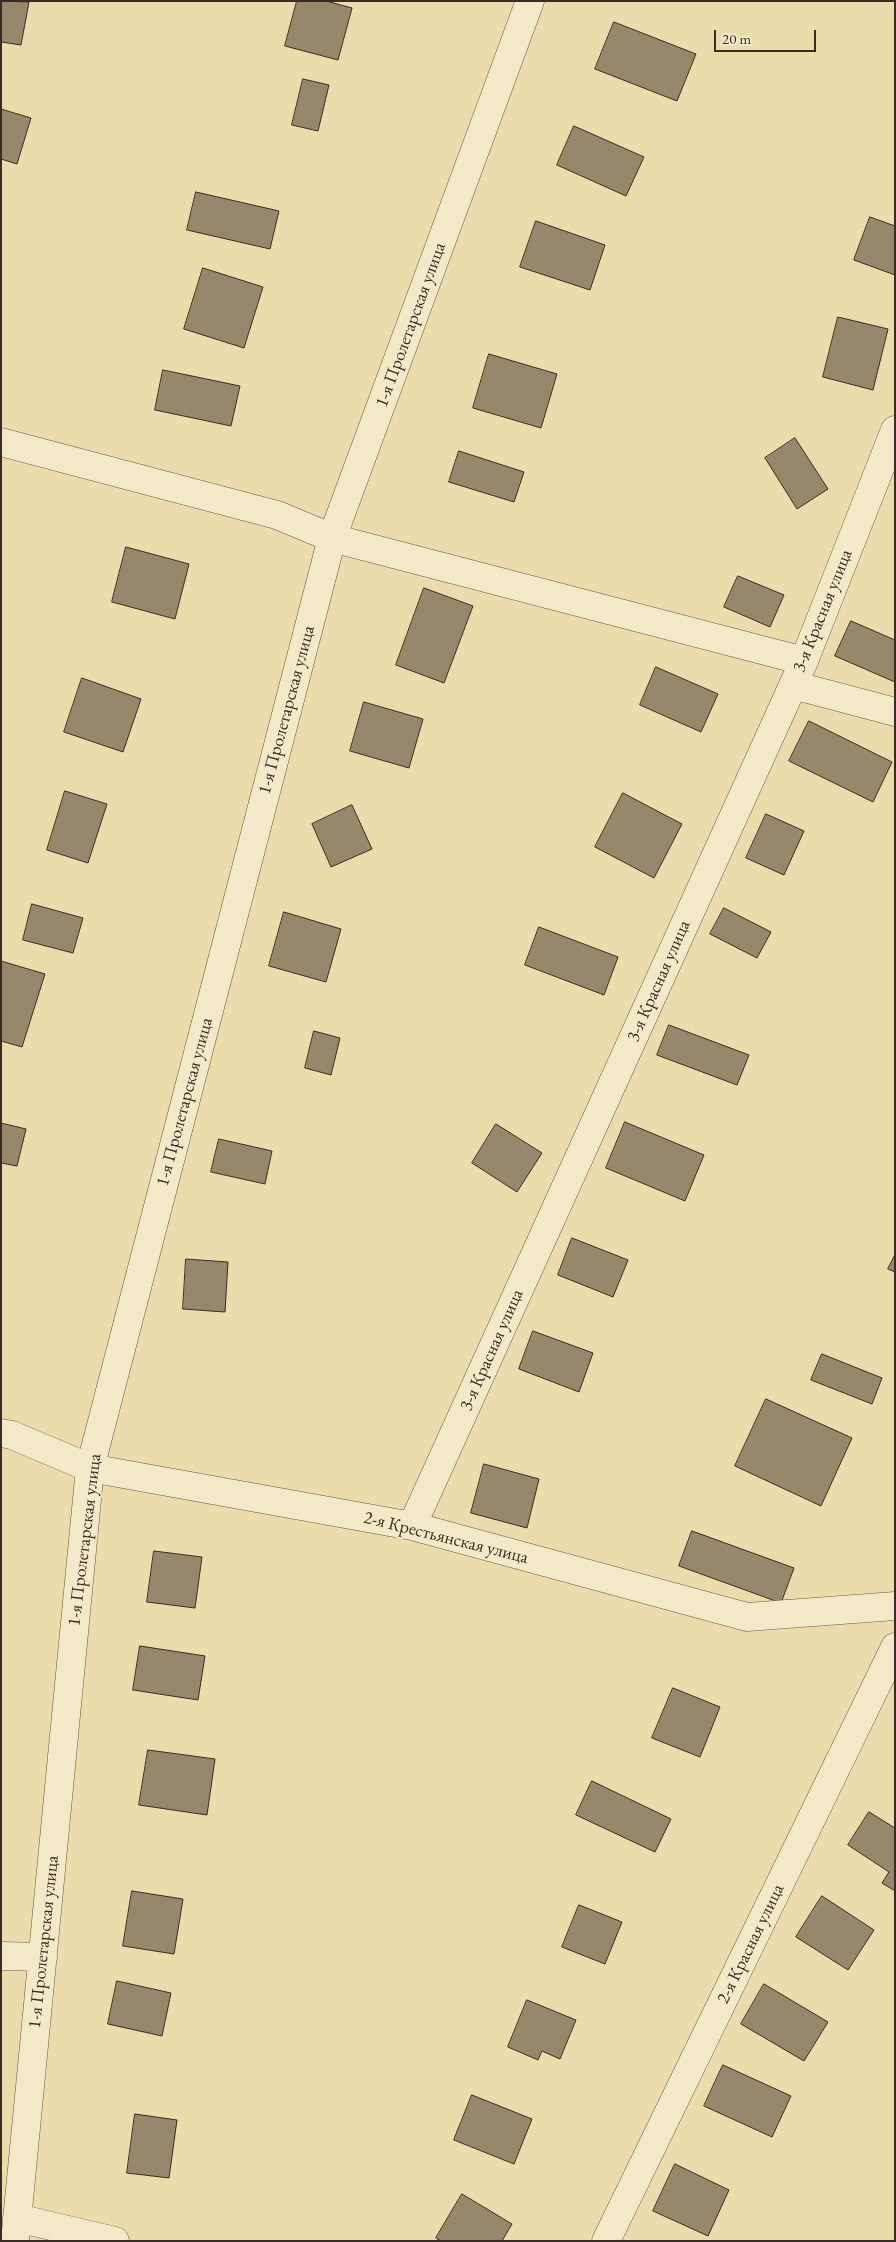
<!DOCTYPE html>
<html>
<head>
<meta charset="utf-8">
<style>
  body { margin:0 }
  #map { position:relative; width:896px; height:2242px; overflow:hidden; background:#ebddab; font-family:"EB Garamond",serif }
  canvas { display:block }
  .frame { position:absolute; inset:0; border:2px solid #3a2c24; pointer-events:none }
  .scale { position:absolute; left:714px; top:30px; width:102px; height:22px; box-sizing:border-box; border:2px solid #3a2c24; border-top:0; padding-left:6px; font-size:15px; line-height:18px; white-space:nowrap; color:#3a2c24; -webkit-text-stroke:4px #f2e9c8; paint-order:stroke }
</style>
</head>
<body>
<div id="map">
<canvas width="896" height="2242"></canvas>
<div class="frame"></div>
<div class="scale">20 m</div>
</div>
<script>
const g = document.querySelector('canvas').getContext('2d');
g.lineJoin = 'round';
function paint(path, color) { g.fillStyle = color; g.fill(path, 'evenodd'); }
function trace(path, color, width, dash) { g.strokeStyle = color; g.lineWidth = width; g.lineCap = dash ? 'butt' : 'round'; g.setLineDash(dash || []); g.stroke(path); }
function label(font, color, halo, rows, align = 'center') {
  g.font = font + ' "EB Garamond",serif'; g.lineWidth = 4; g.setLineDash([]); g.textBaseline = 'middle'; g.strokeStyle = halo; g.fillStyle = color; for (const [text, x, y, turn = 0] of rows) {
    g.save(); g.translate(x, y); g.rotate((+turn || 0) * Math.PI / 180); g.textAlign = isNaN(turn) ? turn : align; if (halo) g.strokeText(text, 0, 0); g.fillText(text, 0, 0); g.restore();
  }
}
const building = new Path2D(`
  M1,1L29,2L21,45L1,42Z
  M297,1H326L352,8L338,60L285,46Z
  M614,22L696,54L677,101L595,69Z
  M303,79L329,85L318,131L292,125Z
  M1,109L31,118L17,164L1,159Z
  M574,126L644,157L626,196L557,165Z
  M196,192L279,211L270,249L187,230Z
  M870,217L895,226V275L854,260Z
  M536,221L605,245L590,290L520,267Z
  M203,268L263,287L244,348L184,329Z
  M838,317L888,329L873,390L823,377Z
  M489,354L557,374L541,428L473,408Z
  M163,370L240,386L231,426L155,410Z
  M795,438L828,489L797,509L765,458Z
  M459,451L524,472L514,502L449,482Z
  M126,547L189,564L175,619L112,602Z
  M738,576L784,595L770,627L724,607Z
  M424,588L473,606L444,683L396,665Z
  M851,621L895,640V682L835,656Z
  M656,667L718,694L701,732L640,705Z
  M82,678L141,699L123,752L64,732Z
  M364,702L423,719L409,768L350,751Z
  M809,721L892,762L873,802L789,761Z
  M65,791L107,804L88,863L47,850Z
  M623,793L682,824L654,878L595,847Z
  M352,805L372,849L331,867L312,824Z
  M766,814L804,831L784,875L746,858Z
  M32,904L83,918L73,953L23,940Z
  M724,908L771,932L757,958L710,934Z
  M284,912L341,929L326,982L269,966Z
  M539,927L618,957L604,995L525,965Z
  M1,961L45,974L22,1047L1,1041Z
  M669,1025L749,1055L737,1085L657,1055Z
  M314,1031L340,1038L331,1075L305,1068Z
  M625,1122L704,1155L685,1201L606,1168Z
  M1,1123L26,1129L17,1166L1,1163Z
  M496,1124L542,1153L517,1192L472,1163Z
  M219,1139L272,1151L265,1184L211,1172Z
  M572,1238L628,1260L613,1297L558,1275Z
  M895,1255V1272L888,1269Z
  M186,1259L228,1262L225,1312L183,1309Z
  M533,1331L593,1353L579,1392L519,1369Z
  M822,1354L882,1378L872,1404L811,1380Z
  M766,1399L852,1438L821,1506L735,1466Z
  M484,1464L539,1479L527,1528L471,1513Z
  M692,1531L794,1568L781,1603L679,1566Z
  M154,1551L202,1557L195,1608L147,1602Z
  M140,1646L205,1656L198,1700L133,1690Z
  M673,1688L720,1707L700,1757L652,1738Z
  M148,1750L215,1759L207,1815L139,1805Z
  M592,1781L671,1819L655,1852L576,1815Z
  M869,1812L895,1828V1891L882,1883L889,1872L848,1845Z
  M132,1891L183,1899L174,1954L123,1946Z
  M822,1896L874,1930L848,1970L796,1937Z
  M579,1905L622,1922L605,1964L562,1947Z
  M117,1981L171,1993L162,2036L108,2024Z
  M764,1984L828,2022L804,2061L741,2024Z
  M527,2000L576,2020L560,2059L542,2051L538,2060L508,2047Z
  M723,2065L791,2096L772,2137L704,2106Z
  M472,2095L532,2119L514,2164L454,2140Z
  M135,2114L177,2120L169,2178L127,2173Z
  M675,2164L729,2190L708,2236L653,2211Z
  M462,2194L512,2224L502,2241H441L436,2238Z`);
const minor = new Path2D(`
  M1,442L277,515L332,538L804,661
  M793,685L895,712
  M1,1433L12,1435L90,1468L412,1526L747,1617L895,1606
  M412,1526L804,661L895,430
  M1,1956L43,1957
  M17,2218L115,2241
  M15,2241L90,1468L332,538L530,1
  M606,2241L895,1647`);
const streetNames = [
  ["1-я Пролетарская улица",411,325,-70],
  ["3-я Красная улица",823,611,-68],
  ["1-я Пролетарская улица",287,710,-75],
  ["3-я Красная улица",659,981,-66],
  ["1-я Пролетарская улица",185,1102,-75],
  ["3-я Красная улица",492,1350,-66],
  ["2-я Крестьянская улица",446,1538,14],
  ["1-я Пролетарская улица",85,1540,-83],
  ["1-я Пролетарская улица",44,1942,-84],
  ["2-я Красная улица",751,1944,-64]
];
paint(building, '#96886a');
trace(building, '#3a2c24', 1);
trace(minor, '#665846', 29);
trace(minor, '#f2e9c8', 28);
label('18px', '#3a2c24', '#f2e9c8', streetNames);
</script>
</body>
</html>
